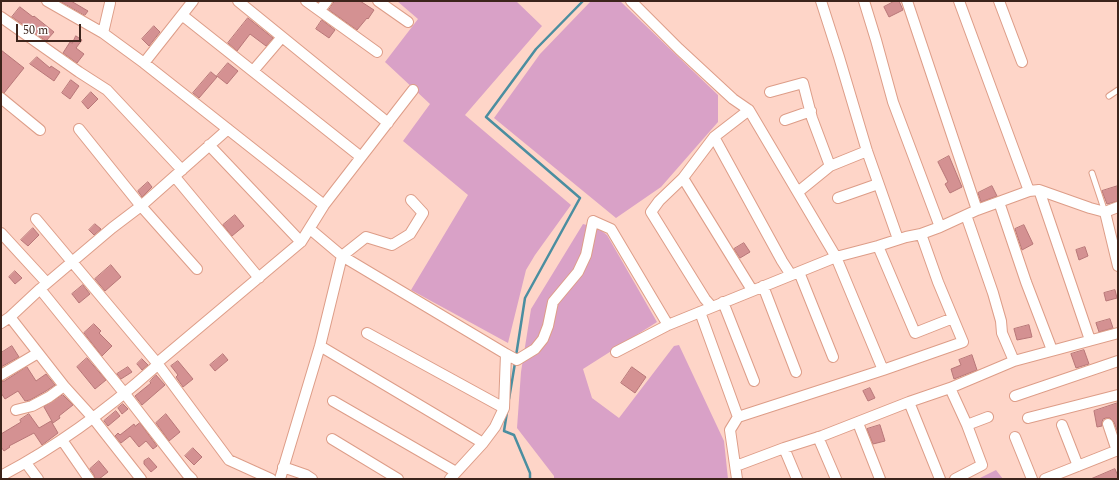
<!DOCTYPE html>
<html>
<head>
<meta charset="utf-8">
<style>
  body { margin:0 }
  #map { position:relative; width:1119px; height:480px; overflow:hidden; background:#fed5c8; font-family:Spectral,serif }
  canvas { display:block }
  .frame { position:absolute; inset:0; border:2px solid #3c241b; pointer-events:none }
  .scale { position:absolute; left:16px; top:24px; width:65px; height:18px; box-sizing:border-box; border:2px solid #3c241b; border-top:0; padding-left:5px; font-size:12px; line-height:14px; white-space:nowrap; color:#3c241b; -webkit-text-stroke:3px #fff; paint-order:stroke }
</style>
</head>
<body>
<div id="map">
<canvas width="1119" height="480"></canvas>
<div class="frame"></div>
<div class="scale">50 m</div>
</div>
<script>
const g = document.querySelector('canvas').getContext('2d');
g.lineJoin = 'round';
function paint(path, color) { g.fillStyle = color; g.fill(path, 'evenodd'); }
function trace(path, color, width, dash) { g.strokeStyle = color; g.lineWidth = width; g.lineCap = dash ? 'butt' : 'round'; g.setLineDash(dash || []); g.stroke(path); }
const green = new Path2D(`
  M397,1H516L542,26L465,115L571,205L535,255L526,270L508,343L411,290L468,195L403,141L430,104L385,62L418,19Z
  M591,1H620L718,95V122L661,187L616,218L494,118L540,54Z
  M583,224L598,228L607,235L657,322L583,369L592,398L619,418L674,346L679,345L724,441L728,479H554V476L517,428L521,372L531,309Z
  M996,470L1003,479H978Z`);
const stream = new Path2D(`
  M516,356L525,298L580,198L486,117L536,49L583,1
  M509,399L515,363
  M507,412L504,431L514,435L530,473V479`);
const building = new Path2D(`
  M60,1H71L88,11L85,15Z
  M335,1H360L374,10L368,19L367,18L357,30L329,10Z
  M895,1H899L903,10L889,17L884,7Z
  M20,7L33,17L34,16L54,32L46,41L12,17Z
  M248,18L273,38L266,46L250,34L237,51L228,43Z
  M322,20L335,30L329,38L316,29Z
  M154,26L160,32L149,46L142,39Z
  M76,36L82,40L76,48L84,54L77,63L63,53L70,42L72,43Z
  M1,50L24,68L4,93L1,92Z
  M37,57L44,63L50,68L51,66L60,72L54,81L30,64Z
  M228,63L238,71L227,84L217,76Z
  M211,72L217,77L199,98L193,93Z
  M71,80L79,86L70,99L62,93Z
  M91,92L98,99L88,109L82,102Z
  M949,156L962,187L950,193L945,184L948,182L938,162Z
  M148,182L152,187L142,197L138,191Z
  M992,186L997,196L981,202L978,193Z
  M1118,186V201L1107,204L1102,191Z
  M235,215L244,226L232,236L223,225Z
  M95,224L101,229L94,235L89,230Z
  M1024,225L1033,244L1022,250L1015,229Z
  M33,228L39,235L28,246L21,240Z
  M744,243L750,252L740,258L734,249Z
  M1085,247L1088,256L1079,260L1076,250Z
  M111,265L121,277L105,291L95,279Z
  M15,271L22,278L15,284L9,277Z
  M83,285L90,294L79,303L72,294Z
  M1115,290L1117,298L1106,301L1104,293Z
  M1110,319L1113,328L1099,332L1096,323Z
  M94,324L101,331L99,333L112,346L102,356L84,333Z
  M1029,325L1032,337L1017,340L1014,329Z
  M12,346L19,357L1,367V353Z
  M1084,350L1089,364L1076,368L1071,354Z
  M223,354L228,360L215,371L210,365Z
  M972,355L977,370L954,379L951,369L961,365L959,360Z
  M87,358L106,380L95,389L77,367Z
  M142,359L148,365L142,370L137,364Z
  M178,361L193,379L183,387L176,377L178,375L171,366Z
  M27,367L36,381L46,374L55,385L46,391L30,400L25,401L18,391L5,399L1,393V381H4Z
  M128,367L132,372L121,379L117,374Z
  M632,367L646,377L635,393L621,383Z
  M156,375L165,385L142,405L135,396L151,383L150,382Z
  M870,388L875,398L868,401L863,391Z
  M63,395L73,405L59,416L60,418L53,423L44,407Z
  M1118,403V433L1114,422L1110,418H1106L1103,419L1102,422V426L1097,427L1094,411Z
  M123,404L128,409L122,414L118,408Z
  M116,411L120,416L108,426L104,421Z
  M29,414L39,428L51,421L58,433L42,445L34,433L9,446L10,447L4,451L1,447V434L21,422L20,420Z
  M166,414L180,432L169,441L156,423Z
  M140,423L157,446L153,449L146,441L139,447L130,436L121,443L115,436L118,433L120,435L134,424L135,426Z
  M880,425L885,441L873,444L867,429Z
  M193,448L202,457L194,465L185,456Z
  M149,458L157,467L151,472L144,464V461Z
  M99,461L108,472L99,479H95L94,475L90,469Z
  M1115,469L1118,476V479H1091Z`);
const service = new Path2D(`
  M1109,96L1118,90
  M1092,173L1105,212`);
const minor = new Path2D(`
  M47,1L103,33
  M238,1L388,123
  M306,1L377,52
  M378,1L408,22
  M631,1L679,49L733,99L749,110L836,257L883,370
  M821,1L839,57L867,151L898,239
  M864,1L876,40L893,102L940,227
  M907,1L977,210
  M959,1L1029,191
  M999,1L1022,62
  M110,3L103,33L144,63L193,1
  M320,10L327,1
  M182,15L361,157
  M1,17L79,72L107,90L182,170
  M144,63L324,205
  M253,71L282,37
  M770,92L803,83L812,118L830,166
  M1,98L40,130
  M785,120L811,111
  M79,129L141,206L197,269
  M714,137L782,261L791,275
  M209,145L301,242
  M175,177L259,278
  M683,178L752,290
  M1039,190L1090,340
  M798,192L830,166L867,151
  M838,198L878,184
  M999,202L1026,282L1052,350
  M1105,212L1118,266
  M966,215L993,293L1001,321L1002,333L1014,361
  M36,219L157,363L229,460L271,479
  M310,229L342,256L506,354L517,360L535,349L543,339L548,326L553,302L578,272L586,255L593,221L611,229L668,325L836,257L878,246L906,237L921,234L940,227L977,210L1029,191L1039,190L1090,208L1105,212L1118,207
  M1,233L47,283
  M878,246L915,333L953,318
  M799,272L833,357
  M763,286L796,372
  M40,289L125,394L187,474L192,479
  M723,302L754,381
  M712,307L705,299L651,212L659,201L683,178L714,137L749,110
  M700,312L738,417L730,430L737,479
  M10,317L64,386L93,418L141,479
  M1,323L10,317L40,289L112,228L141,206L228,129
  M367,333L504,408L506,354
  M320,346L483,443
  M616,352L668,325
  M1,375L38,353
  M950,388L967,425L982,465L955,479
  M1015,396L1118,361
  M333,401L456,472
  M909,402L940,479
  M16,410L32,406L49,397L64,386
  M738,417L883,370L963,342L938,282L921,234
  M1028,418L1118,395
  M858,423L880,479
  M1108,424L1117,451
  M967,425L988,417
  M1062,425L1078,466
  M818,437L836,479
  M1015,437L1032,479
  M332,439L398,479
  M62,440L89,479
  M784,448L797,479
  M26,463L38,479
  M736,466L784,448L822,436L909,402L950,388L1014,361L1118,333
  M283,467L306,475L312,479
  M1,476C56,447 108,409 154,368L157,363L301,242L324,205L413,90
  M280,479L320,346L342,256L366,237L392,245L410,234L423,213L411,200
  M450,479L483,443L495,427L504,408
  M1045,479L1118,450`);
paint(green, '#d9a1c7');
trace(stream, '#4b8ea0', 2.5);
paint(building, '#d49192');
trace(building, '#b87778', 1);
trace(service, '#dd9d88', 7);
trace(minor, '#dd9d88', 12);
trace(service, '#fff', 5);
trace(minor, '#fff', 10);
</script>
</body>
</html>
